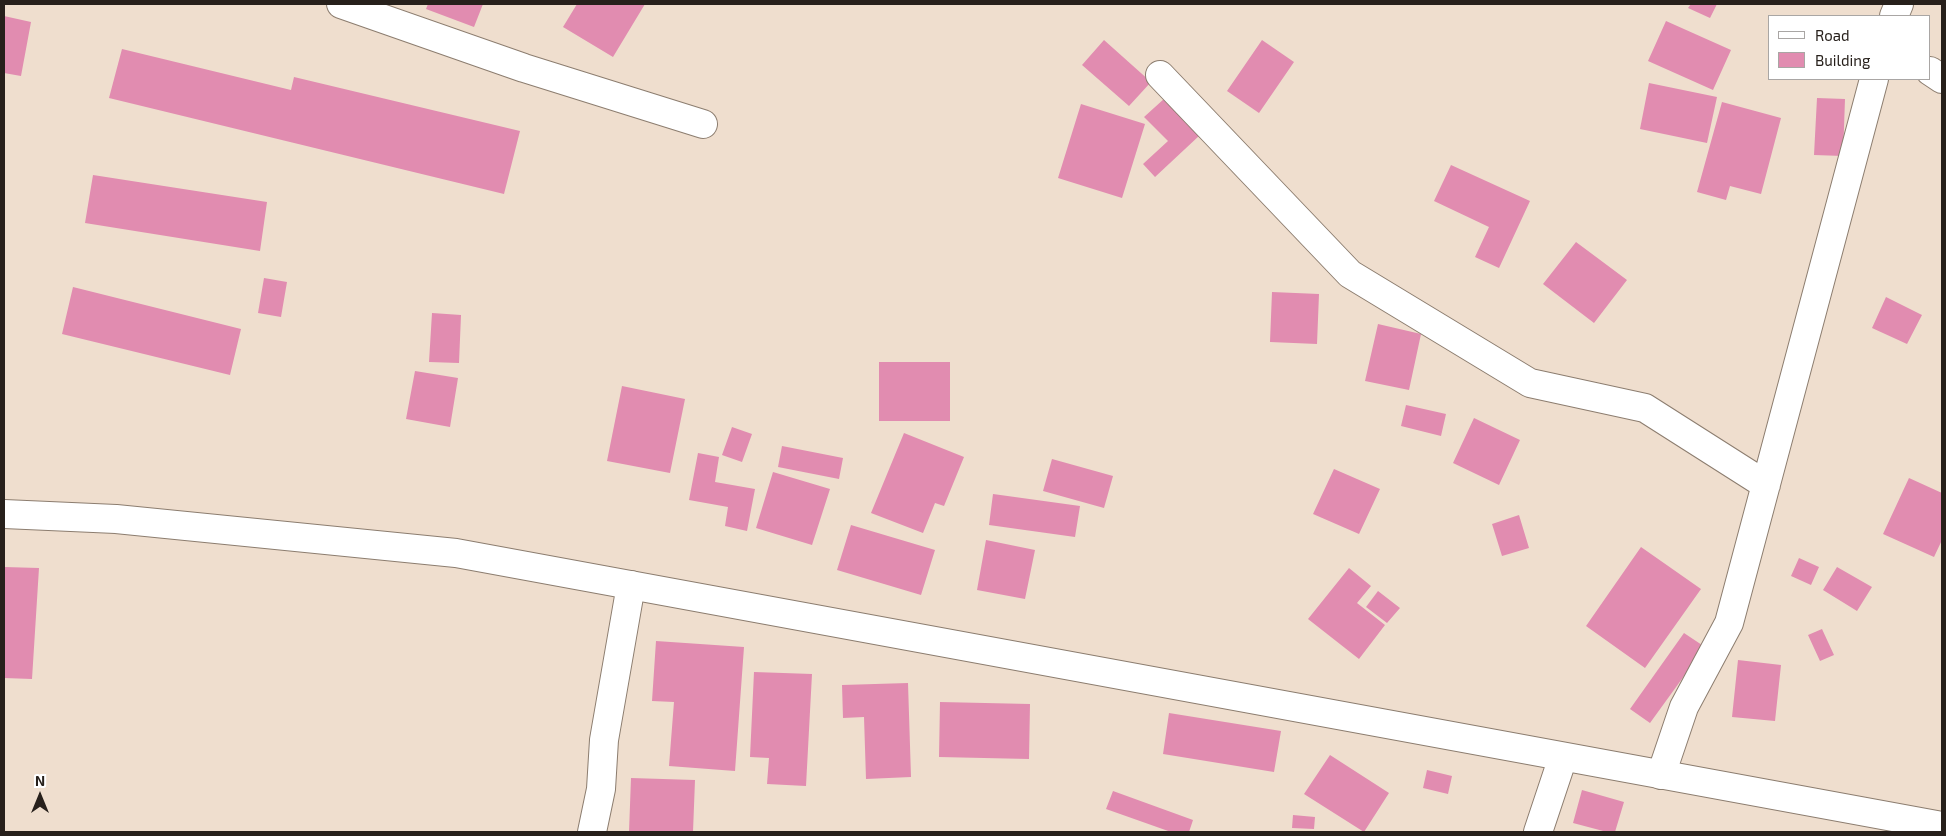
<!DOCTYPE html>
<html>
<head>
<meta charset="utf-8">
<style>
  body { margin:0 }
  #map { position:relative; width:1946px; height:836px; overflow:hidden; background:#efdece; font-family:"Exo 2",sans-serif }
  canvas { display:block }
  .frame { position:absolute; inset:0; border:5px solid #27201b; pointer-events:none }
  .legend { position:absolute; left:1768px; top:15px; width:162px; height:65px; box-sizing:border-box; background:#fff; border:1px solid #a9a6a4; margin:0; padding:6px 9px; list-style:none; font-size:15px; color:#27201b }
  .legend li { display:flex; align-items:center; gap:10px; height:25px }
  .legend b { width:25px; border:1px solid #a9a6a4 }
  .north { position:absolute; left:15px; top:771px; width:50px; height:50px; -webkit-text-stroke:4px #fff; paint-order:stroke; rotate:0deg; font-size:14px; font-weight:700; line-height:20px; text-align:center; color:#27201b }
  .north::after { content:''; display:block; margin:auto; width:18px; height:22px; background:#27201b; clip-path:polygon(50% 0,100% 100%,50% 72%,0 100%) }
</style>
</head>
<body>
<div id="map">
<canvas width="1946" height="836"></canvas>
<div class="frame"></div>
<ul class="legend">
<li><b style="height:6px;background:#fff"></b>Road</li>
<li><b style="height:14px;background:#e18cb0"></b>Building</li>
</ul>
<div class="north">N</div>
</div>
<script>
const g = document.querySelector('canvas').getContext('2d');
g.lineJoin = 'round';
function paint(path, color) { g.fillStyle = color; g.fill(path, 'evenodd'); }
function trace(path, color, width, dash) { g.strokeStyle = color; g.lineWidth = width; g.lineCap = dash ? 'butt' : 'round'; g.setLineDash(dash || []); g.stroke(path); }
const building = new Path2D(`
  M428,4H483L474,27L426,9Z
  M577,4H645L613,57L563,27Z
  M1691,4H1717L1710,18L1688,8Z
  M4,16L31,22L21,76L4,73Z
  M1666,21L1731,50L1713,90L1648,61Z
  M1104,40L1151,82L1129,106L1082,65Z
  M1262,40L1294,62L1259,113L1227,91Z
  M122,49L291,90L294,77L520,131L504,194L109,98Z
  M1649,83L1717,97L1707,143L1640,129Z
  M1165,98L1200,135L1155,177L1143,164L1168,141L1144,117Z
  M1817,98L1845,99L1843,156L1814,155Z
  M1722,102L1781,118L1761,194L1730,186L1726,200L1697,192Z
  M1081,104L1145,124L1122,198L1058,178Z
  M1451,165L1530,201L1499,268L1475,257L1489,227L1434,201Z
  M93,175L267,202L260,251L85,223Z
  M1576,242L1627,280L1594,323L1543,284Z
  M264,278L287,282L281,317L258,313Z
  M73,287L241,329L230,375L62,334Z
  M1272,292L1319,294L1317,344L1270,342Z
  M1886,297L1922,315L1907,344L1872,328Z
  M432,313L461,315L459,363L429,362Z
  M1378,324L1421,334L1409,390L1365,381Z
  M879,362H950V421H879Z
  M415,371L458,378L450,427L406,419Z
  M622,386L685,399L670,473L607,461Z
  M1406,405L1446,414L1441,436L1401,426Z
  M1474,418L1520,440L1499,485L1453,463Z
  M732,427L752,434L742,462L722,455Z
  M904,433L964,457L944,506L935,503L923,533L871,513Z
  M782,446L843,458L839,479L778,467Z
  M698,453L719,457L715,482L755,489L747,531L725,526L728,507L689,500Z
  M1052,459L1113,476L1104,508L1043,491Z
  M1334,469L1380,489L1359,534L1313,514Z
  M773,472L830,489L812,545L756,528Z
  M1909,478L1942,493V540L1934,557L1883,534Z
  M993,494L1080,506L1075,537L989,525Z
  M1519,515L1529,548L1502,556L1492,524Z
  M851,525L935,550L921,595L837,570Z
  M986,540L1035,550L1025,599L977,590Z
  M1641,547L1701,589L1645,668L1586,626Z
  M1799,558L1819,567L1811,585L1791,576Z
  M4,567L39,568L32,679L4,678Z
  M1837,567L1872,587L1857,611L1823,590Z
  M1349,568L1371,586L1357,603L1385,625L1359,659L1308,619Z
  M1378,591L1400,608L1387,623L1366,607Z
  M1822,629L1834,655L1820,661L1808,635Z
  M1684,633L1705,647L1650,723L1630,709Z
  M656,641L744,647L735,771L669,766L674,702L652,701Z
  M1738,660L1781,665L1775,721L1732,717Z
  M754,672L812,674L806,786L767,784L769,758L750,757Z
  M908,683L911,777L866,779L864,717L843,718L842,685Z
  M940,702L1030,704L1029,759L939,757Z
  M1169,713L1281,731L1274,772L1163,754Z
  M1330,755L1389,793L1364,832L1304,794Z
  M1427,770L1452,776L1448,794L1423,788Z
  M631,778L695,780L693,832H629Z
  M1582,790L1624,802L1615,832H1607L1573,823Z
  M1113,791L1193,820L1189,832H1171L1106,809Z
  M1293,815L1315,817L1314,829L1292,828Z`);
const street = new Path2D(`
  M341,4L524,68L703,124
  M1894,16L1899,4
  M1930,71L1942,79
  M1160,75L1350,274L1530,383L1645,408L1766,485
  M1661,775L1684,707L1729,623L1874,79
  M592,832L601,789L604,740L631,585
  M1538,832L1563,757`);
const secondary = new Path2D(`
  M4,514L116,519L456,553L1942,826`);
paint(building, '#e18cb0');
trace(street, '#8c7d6f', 30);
trace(secondary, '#8c7d6f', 30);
trace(street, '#fff', 28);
trace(secondary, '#fff', 28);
</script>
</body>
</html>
